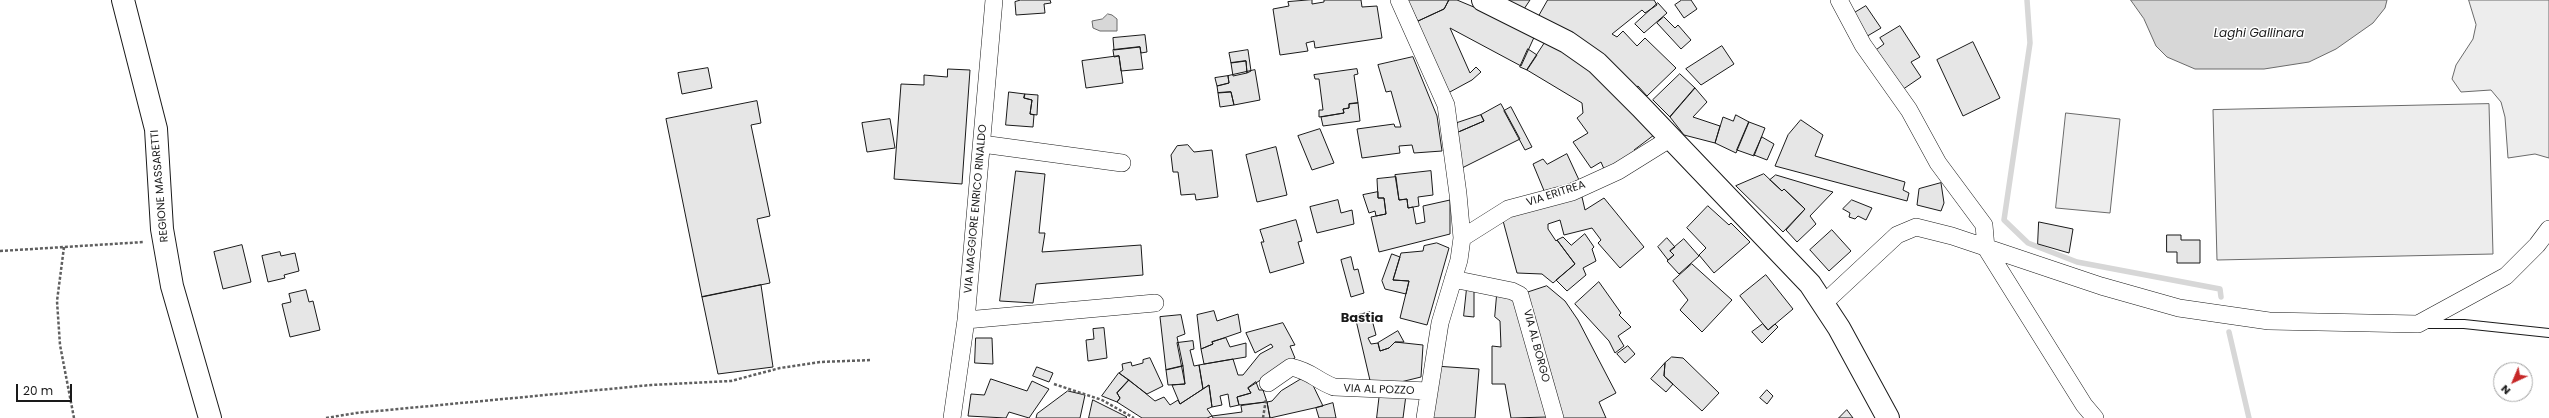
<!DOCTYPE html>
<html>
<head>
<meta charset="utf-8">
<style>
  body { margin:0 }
  #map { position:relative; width:2549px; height:418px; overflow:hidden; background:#fff; font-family:Poppins,sans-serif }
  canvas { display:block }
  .north { position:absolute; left:2493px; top:362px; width:40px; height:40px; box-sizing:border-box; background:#fff; border:1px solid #a3a3a3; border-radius:50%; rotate:224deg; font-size:11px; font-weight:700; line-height:16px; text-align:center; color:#1a1a1a }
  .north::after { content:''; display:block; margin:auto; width:14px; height:18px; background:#c62828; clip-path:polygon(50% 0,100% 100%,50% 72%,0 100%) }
  .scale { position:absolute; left:16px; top:384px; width:56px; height:18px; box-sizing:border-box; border:2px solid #1a1a1a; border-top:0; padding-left:5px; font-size:12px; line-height:14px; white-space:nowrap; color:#1a1a1a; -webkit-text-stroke:3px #fff; paint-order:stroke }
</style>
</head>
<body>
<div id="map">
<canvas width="2549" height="418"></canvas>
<div class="north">N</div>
<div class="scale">20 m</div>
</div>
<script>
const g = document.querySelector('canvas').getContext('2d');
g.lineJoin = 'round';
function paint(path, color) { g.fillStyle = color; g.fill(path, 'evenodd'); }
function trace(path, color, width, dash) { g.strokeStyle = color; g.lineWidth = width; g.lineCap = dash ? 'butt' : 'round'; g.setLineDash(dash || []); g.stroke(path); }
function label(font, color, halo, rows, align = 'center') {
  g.font = font + ' Poppins,sans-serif'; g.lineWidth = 3; g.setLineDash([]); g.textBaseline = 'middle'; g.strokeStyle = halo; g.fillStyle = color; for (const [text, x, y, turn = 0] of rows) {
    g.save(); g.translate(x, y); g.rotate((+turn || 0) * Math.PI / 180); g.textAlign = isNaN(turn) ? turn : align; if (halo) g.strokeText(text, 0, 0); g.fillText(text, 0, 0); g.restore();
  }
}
const built = new Path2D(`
  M2469,0H2549V158L2535,154L2508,158L2505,117L2501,102L2491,90L2461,92L2452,79L2456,65L2473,39L2476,25Z
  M2489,104L2493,254L2217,260L2213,110Z
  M2066,113L2120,119L2110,213L2056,208Z`);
const water = new Path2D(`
  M2131,0H2387L2385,8L2373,23L2336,49L2309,62L2264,69H2195L2167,57L2156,46L2144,19Z
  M1108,14L1112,15L1117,19V31H1100L1093,28L1092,21L1102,19Z`);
const stream = new Path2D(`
  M2027,0L2030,43L2004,220L2028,243L2077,262L2220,289L2221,297
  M2229,332L2249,418`);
const building = new Path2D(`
  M1021,0H1050L1051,3L1044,4L1045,13L1016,15L1015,2Z
  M1312,0V4L1324,2V0H1361L1362,7L1377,6L1382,38L1315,48L1314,41L1306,43L1308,51L1280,55L1273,9L1289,6L1288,2Z
  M1408,0H1449L1444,9L1418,21Z
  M1449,0H1457L1536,33L1521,66L1450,28L1470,73L1476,67L1481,72L1472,80L1448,93L1416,22L1444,9Z
  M1505,0H1530L1524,9Z
  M1548,0H1654L1657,5L1645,13L1642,10L1612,34L1617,37L1623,31L1637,46L1645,38L1676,68L1647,96L1638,86L1635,88L1539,16Z
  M1682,0H1691L1697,9L1684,18L1675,5Z
  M1658,3L1667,13L1644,33L1635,24Z
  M1866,6L1881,28L1864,38L1851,15Z
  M1664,17L1675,28L1678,25L1691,40L1681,49L1657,23Z
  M1900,26L1920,57L1911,62L1921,77L1899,92L1873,52L1884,44L1880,38Z
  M1145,35L1147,52L1141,53L1140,47L1114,50L1113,38Z
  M1546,41L1597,74L1654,135L1634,150L1636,152L1604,169L1601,162L1591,168L1573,142L1588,133L1577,118L1583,113L1582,103L1527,70Z
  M1973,42L2000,98L1963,116L1937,60Z
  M1722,46L1734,64L1701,85L1686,69Z
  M1140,47L1143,69L1121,71L1119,56L1114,57L1113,50Z
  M1528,49L1537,55L1527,70L1520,67Z
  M1248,50L1251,71L1247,73L1246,61L1231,63L1229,53Z
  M1119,56L1123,83L1086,88L1082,61Z
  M1413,57L1437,116L1442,151L1414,153L1412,145L1399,146L1400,153L1362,158L1357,129L1394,124L1395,127H1401L1391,91L1386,92L1378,65Z
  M1246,61L1247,73L1233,76L1231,63Z
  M708,68L712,88L682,94L678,73Z
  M948,69L970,70L962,184L894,179L901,84L924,85V75L947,77Z
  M1357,69L1358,74L1354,75L1358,103L1349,104V108L1343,109L1344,113L1319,117V110H1323L1319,79H1315L1314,75Z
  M1255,70L1260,100L1234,105L1231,92L1218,93L1217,86L1229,83L1228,76Z
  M1680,74L1695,88L1670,117L1653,100Z
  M1228,76L1229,83L1217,86L1215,78Z
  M1695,88L1707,102L1693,117L1720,126L1715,143L1684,135L1670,117Z
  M1009,92L1025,94L1024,98L1032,100L1030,114L1034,115L1033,127L1006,125Z
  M1231,92L1234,105L1220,107L1218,93Z
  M1025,94L1038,95L1037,115L1030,114L1032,100L1024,98Z
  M757,101L761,123L751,125L770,216L757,219L770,283L702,297L666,119Z
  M1358,103L1360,121L1323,126L1321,117L1344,113L1343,109L1349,108V104Z
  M1501,104L1520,139L1456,171V133L1484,121L1481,115Z
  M1511,107L1532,147L1525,150L1504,111Z
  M1481,115L1484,121L1456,133L1457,123Z
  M1736,115L1749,122L1736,153L1715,143L1723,117L1733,121Z
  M890,119L895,148L867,152L862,123Z
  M1801,120L1823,135L1815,156L1905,182L1903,190L1909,193L1907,201L1775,166L1788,135Z
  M1749,122L1765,128L1754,156L1737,150Z
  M1320,129L1334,163L1312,170L1298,136Z
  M1762,137L1774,144L1767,160L1754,155Z
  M1188,145L1194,152L1212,150L1218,197L1196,200L1195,194L1181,195L1178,172H1173L1171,155L1177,146Z
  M1276,147L1287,195L1257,202L1246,155Z
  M1567,154L1579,180L1545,193L1533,164L1543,159L1547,164Z
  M1016,171L1045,174L1039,233H1045L1042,252L1141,245L1143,275L1036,284L1033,303L1000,301Z
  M1431,171L1433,195L1418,197L1419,206L1408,208L1407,199L1399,200L1395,175Z
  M1764,174L1782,191L1784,189L1805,209L1783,232L1736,186Z
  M1776,175L1833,192L1810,216L1816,224L1797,242L1786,230L1805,209L1784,189L1782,191L1770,180Z
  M1396,177L1399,200L1407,199L1408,208L1413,207L1416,224L1425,222L1423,206L1450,200V234L1379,252L1371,217L1386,214L1384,198H1378L1377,179Z
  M1941,183L1944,203L1941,211L1917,205L1919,189Z
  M1378,192V198H1384L1386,214L1376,216L1375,211L1369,213L1363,195Z
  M1582,197L1585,210L1604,198L1644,247L1620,268L1598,243L1601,240L1592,228L1564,235L1560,220L1548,224V229L1556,241L1557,240L1575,264L1553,283L1542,274L1517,273L1502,217Z
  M1338,200L1341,213L1352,210L1354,224L1317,233L1310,207Z
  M1852,200L1872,208L1866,220L1858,216L1855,219L1849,217L1850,213L1843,209Z
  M1708,206L1729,225L1731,223L1750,242L1714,273L1699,255L1706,248L1687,228Z
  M1296,220L1302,241L1298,242L1304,263L1270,273L1261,242H1264L1260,230Z
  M2039,222L2073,229L2069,253L2038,244Z
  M1832,230L1851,251L1829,271L1810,250Z
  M1585,234L1594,247L1592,249L1596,261L1583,268L1586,275L1567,291L1556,280L1575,264L1557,240L1563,237L1571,245Z
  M2167,235H2181V240H2200V263H2177V252H2167Z
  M1667,238L1675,247L1670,251L1674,255L1668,260L1658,247Z
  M1684,239L1699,256L1679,274L1667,261L1674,255L1670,251Z
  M1437,243L1449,248L1427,325L1400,318L1409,281L1393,280L1401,253L1423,251L1424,246Z
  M242,245L251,282L223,289L214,252Z
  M280,252L281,256L295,253L299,271L284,275L285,278L268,282L262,256Z
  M1392,254L1400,257L1393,280L1409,281L1406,294L1385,289L1382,281Z
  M1351,257L1354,270L1358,269L1364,293L1351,297L1341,260Z
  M1692,264L1732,300L1702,332L1680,310L1688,300L1673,281Z
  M1766,275L1793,309L1768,330L1740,296Z
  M1599,282L1621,313L1619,315L1631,327L1618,336L1624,346L1615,353L1609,341L1575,304Z
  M761,285L773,367L718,374L702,297Z
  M1547,286L1565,301L1578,320L1616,393L1599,402L1606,418H1559L1523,294Z
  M1467,288L1474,289V317L1464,316Z
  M306,290L309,302L313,301L320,330L290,337L282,304L291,302L289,294Z
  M1497,295L1515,297L1548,417L1511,418L1505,384H1492V346L1501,347L1500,321L1495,317Z
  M1214,311L1217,321L1238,314L1241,332L1212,342L1213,344L1201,349L1197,315Z
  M1370,312L1376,335L1368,338L1371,344L1378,343L1380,351L1389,348L1395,342L1423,345L1421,377L1372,389L1355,316Z
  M1181,315L1185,334L1177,337L1183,366L1166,370L1160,317Z
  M1283,323L1295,345L1290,346L1295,358L1248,388L1251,393L1237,397L1239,405L1230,407L1228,394L1220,396L1222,405L1212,407L1209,385L1203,389L1199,365L1233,359L1238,375H1243L1260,354L1273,347L1271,344L1255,353L1246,333Z
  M1763,324L1768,330L1775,324L1778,327L1762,343L1752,332Z
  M1104,328L1107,358L1088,361L1086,340L1094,339L1093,329Z
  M1398,331L1404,342H1395L1389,348L1380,351L1378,343Z
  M976,338H992L993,364L975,363Z
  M1226,338L1230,347L1246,343V357L1204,364L1201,349L1213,344L1212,342Z
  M1193,341L1194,349L1190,350L1194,366L1199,365L1203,389L1180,404L1172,385L1185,384L1177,343Z
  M1628,346L1635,354L1625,363L1617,354Z
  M1672,357L1683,358L1719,393L1702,411L1664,376L1665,363Z
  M1150,358L1163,386L1147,394L1119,373L1123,370L1122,364L1131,362L1132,366L1143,363V360Z
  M1665,363L1664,376L1673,384L1666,392L1651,379Z
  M1183,366L1185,384L1168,385L1166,370Z
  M1435,366L1479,369L1475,418H1433Z
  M1037,367L1053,373L1049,382L1033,376Z
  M1119,373L1129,380L1117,393L1120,398L1117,402L1102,396Z
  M1308,375L1323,406L1270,418L1267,402L1272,401L1281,391Z
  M991,379L1027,391L1032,381L1049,389L1029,418L1009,412L1006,418L968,416L971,394L984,395Z
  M1129,380L1155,401L1164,397L1170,405L1178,400L1180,404L1209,385L1212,407L1207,409L1212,416L1207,418H1142L1117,402L1120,398L1117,393Z
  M1256,382L1259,390H1263L1267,402L1239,405L1237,397L1251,393L1248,388Z
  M1767,390L1773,396L1767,404L1760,398Z
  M1068,391L1085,395L1080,418H1036L1037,414Z
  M1380,392L1406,395L1403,418H1377Z
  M1093,400L1127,417L1126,418H1089Z
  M1267,402L1270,418H1213L1212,416L1242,412L1241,406Z
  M1333,403L1336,418H1319L1316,408Z
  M1847,410L1853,418H1839Z`);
const path = new Path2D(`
  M64,247L57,301L60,345L74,418
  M0,251L144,242
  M1054,384L1102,400L1134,418
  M326,418L356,413L651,385L731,381L780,368L820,362L872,360
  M1263,418L1266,399`);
const lane = new Path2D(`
  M2425,324H2464L2549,333`);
const street = new Path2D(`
  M1399,0L1446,105L1458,194L1462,238L1459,260L1440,323L1425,418
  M1839,0L1863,45L1909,110L1938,163L1984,225L1986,248L2084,405L2095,418
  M982,144L1122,163
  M1462,238L1508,209L1572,192L1618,171L1671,138
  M1453,279L1512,291L1520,295L1555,418
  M1824,303L1897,235L1916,227L1952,236L2101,286L2179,308L2269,321L2418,324L2506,276L2537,245L2549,229
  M966,320L1155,303
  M1268,383L1291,367C1313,372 1315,380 1334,387L1429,391
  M952,418L966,320L994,0`);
const secondary = new Path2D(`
  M123,0L156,129L162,229L172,286L210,418
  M1483,0L1567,42L1597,63L1641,107L1810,284L1839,328L1888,418`);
const streetNames = [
  ["REGIONE MASSARETTI",160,186,-95],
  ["VIA ERITREA",1556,194,-18],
  ["VIA MAGGIORE ENRICO RINALDO",976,209,-85],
  ["VIA AL BORGO",1536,346,75],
  ["VIA AL POZZO",1379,390,2]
];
const waterNames = [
  ["Laghi Gallinara",2259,34]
];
const quarterNames = [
  ["Bastia",1362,319]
];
paint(built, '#ededed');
trace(built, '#6a6a6a', 1);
paint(water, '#d7d7d7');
trace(water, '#6a6a6a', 1);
trace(stream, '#d7d7d7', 5.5);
paint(building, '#e6e6e6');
trace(building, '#1a1a1a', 1);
trace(lane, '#1a1a1a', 10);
trace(street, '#1a1a1a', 18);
trace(secondary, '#1a1a1a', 24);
trace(path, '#5f5f5f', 2.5, [3, 2]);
trace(lane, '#fff', 8);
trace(street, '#fff', 17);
trace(secondary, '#fff', 22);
label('11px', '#1a1a1a', '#fff', streetNames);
label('italic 12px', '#1a1a1a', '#fff', waterNames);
label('bold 13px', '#1a1a1a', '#fff', quarterNames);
</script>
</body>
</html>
